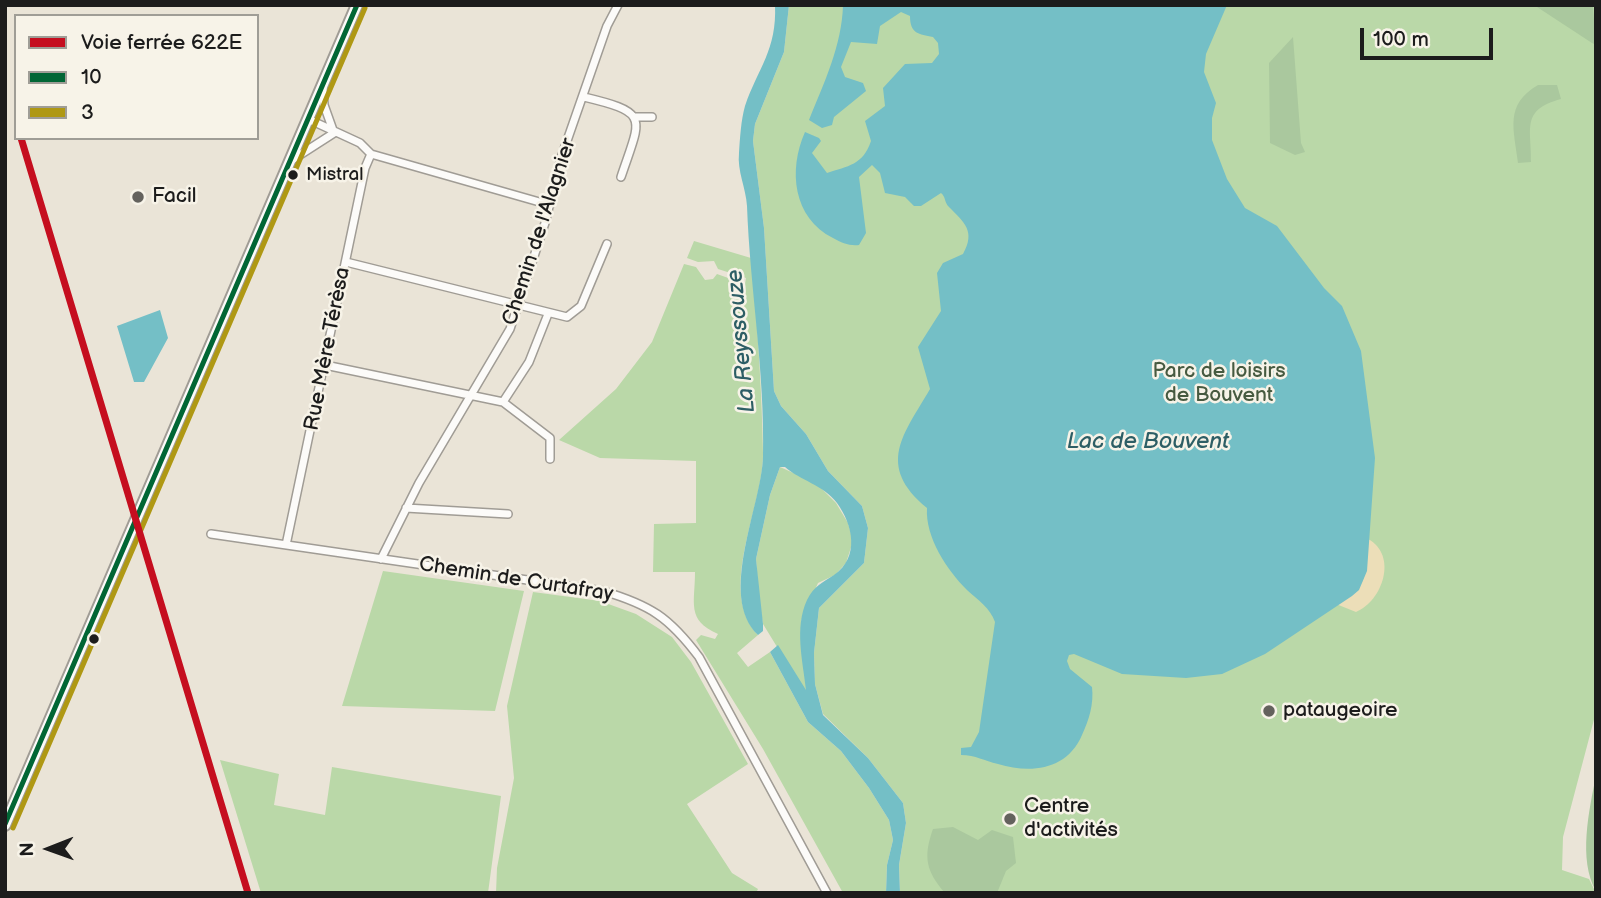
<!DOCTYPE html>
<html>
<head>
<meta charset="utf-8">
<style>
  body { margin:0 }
  #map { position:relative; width:1601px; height:898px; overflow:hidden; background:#eae4d7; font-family:"Balsamiq Sans",sans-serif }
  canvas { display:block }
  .frame { position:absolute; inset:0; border:7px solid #1c1c1c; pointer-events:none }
  .legend { position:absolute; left:14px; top:14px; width:245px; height:126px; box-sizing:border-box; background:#f7f3e8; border:2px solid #9f9d96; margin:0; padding:9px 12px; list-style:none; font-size:21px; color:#1c1c1c }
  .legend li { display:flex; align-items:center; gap:14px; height:35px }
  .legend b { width:35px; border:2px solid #9f9d96 }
  .north { position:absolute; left:14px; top:814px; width:70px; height:70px; -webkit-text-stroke:5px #f7f3e8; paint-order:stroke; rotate:269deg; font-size:19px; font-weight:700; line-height:28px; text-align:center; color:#1c1c1c }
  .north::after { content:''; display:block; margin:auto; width:24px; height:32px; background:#1c1c1c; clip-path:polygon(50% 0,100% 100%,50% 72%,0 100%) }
  .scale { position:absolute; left:1360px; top:28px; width:133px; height:32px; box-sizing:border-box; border:4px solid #1c1c1c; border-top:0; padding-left:9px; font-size:21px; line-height:24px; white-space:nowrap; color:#1c1c1c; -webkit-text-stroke:5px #f7f3e8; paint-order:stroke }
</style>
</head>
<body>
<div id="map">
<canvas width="1601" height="898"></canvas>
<div class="frame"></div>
<ul class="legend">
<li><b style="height:9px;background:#c50e1f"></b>Voie ferrée 622E</li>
<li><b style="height:9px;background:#016635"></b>10</li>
<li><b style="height:9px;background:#af9814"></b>3</li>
</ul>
<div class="north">N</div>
<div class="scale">100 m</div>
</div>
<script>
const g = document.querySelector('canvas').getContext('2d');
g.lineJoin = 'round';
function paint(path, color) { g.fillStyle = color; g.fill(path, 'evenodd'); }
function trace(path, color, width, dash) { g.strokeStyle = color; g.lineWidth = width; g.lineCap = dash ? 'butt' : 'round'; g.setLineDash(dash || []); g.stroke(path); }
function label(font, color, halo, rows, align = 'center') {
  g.font = font + ' "Balsamiq Sans",sans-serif'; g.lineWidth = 5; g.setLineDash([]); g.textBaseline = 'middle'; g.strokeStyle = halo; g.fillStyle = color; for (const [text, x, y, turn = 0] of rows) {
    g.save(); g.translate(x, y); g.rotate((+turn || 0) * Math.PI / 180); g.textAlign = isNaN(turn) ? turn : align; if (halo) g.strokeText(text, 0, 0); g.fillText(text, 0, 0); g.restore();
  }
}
const green = new Path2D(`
  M789,5H1596V712L1563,837L1562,870L1589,879L1596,893H900L899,865L906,823L903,803L868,758L823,714L815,684L814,653L819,608L864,563L868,528L862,506L828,471L806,434L781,406L774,391L764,228L753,141L755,124L784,52Z
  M694,241L751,258L754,281C758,339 762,396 763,453C764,506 716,590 758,635L737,653L748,667L770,652L808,722L841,751L869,788L889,820L893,840L887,865L886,893H843L763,749L696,640L701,635L715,639L718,634C686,620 695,603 695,572H653L654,524L696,523V461L600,458L559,440L616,389L652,342L684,264L696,267L705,280L713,279L717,274L745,284L746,278L718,269L714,261L698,262L687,258Z
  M780,467L816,483L836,503L848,523L853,541L846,563L835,575L818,583L801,621L807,690L804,691L763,624L759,601L756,559L770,495Z
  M383,571L524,591L495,711L342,706Z
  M533,592L600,601L636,614L672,637L691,662L748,764L687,804L732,873L758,889L756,893H496L497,868L514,778L507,706Z
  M220,760L279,774L274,805L325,815L332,767L501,796L488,893H261Z`);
const forest = new Path2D(`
  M1534,5L1593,7L1596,45L1592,43Z
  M1293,37L1301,143L1305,152L1295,155L1270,143L1269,63Z
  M1538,85H1557L1561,99C1520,110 1532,129 1531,162L1518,163C1514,129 1504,105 1538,85Z
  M1596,776V891C1578,860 1589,810 1596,776Z
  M953,827L978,840L992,830L1013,837L1016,863L1006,871L997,893H945C926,871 923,857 933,829Z`);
const sand = new Path2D(`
  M1368,539C1398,555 1383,601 1356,612L1336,604C1370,588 1365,573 1368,539Z`);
const water = new Path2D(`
  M775,5H789L784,52L755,124L753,141L764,228L774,391L781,406L806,434L828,471L862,506L868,528L864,563L819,608L814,653L815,684L823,715L868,758L903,803L906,823L899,865L900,893H886L887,865L893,840L889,820L869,788L841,751L808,722L770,652L778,645L806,690C803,661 794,628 807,600C814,586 822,583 834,575C860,557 853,525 837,503C822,484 801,481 785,467H780L770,495L756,559L763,624V631L758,635C717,596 762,505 763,456C765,372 750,289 747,206C746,188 737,171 739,153C740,138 741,120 745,106C758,68 777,50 775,5Z
  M843,5H1227L1206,54L1204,72L1216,103L1212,118V140L1227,179L1245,208L1277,226L1324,288L1342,306L1361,351L1375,458L1367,571L1359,590L1352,596L1265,654L1222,674L1186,678L1122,674L1074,654L1069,655L1067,661L1070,669L1092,687C1094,704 1089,720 1082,735C1067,770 1031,774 998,764C984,761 976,755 961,755V748L971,747L979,732L995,622C990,608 978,600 967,590C947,570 925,537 927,508C875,465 904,434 930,389L918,347L941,311L937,273L943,263L963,254C976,231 964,222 949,207C944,202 946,197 941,193L921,206H914L905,197L885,193L880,173L872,165L859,177L866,233L859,245C849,246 842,243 833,238C793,218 788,170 805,132L819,138L821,141L812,153L827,173C848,166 863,165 871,141L865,121L885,106L883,88L905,64L932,63L939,54L938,43L933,37C919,34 910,34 910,16L901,12L880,26L877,44L851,42L841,67L845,77L863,83L866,91L834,117L832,125L822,128L809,120C824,83 842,45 843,5Z
  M160,310L168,338L144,382H134L117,326Z`);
const street = new Path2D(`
  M584,97C651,113 641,117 621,177
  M635,117H652
  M308,119L360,143L371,154L550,205
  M292,160L334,133L324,105L323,88
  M346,262L567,317L581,306L607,244
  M325,365L503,402L529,362L548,314
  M503,402L550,438V459
  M406,508L508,514
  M211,534L603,591C650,605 669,617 699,657L827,893
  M286,545L365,168L371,154
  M381,559L419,483L510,329L545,223L561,158L607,26L618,5`);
const primary = new Path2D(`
  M5,825L357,5`);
const bus1 = new Path2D(`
  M5,824L357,5`);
const bus2 = new Path2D(`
  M13,828L365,8`);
const rail1 = new Path2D(`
  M21,138L248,893`);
const markers = [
  [293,175,6,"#1c1c1c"],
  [138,197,7,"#64625d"],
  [94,639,6,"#1c1c1c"],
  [1269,711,7,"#64625d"],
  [1010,819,7,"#64625d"]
];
const busNames = [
  ["Mistral",306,175]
];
const poiNames = [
  ["Facil",152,197],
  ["pataugeoire",1283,711],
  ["Centre",1024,807],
  ["d'activités",1024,831]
];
const streetNames = [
  ["Chemin de l'Alagnier",540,232,-72],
  ["Rue Mère Térèsa",328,349,-79],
  ["Chemin de Curtafray",516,580,9]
];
const parkNames = [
  ["Parc de loisirs",1219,372],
  ["de Bouvent",1219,396]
];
const waterNames = [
  ["La Reyssouze",742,341,-95],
  ["Lac de Bouvent",1148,442]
];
paint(green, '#bad8a8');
paint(forest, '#aac89e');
paint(sand, '#ecdeb8');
paint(water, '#74bfc6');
trace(street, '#a09c95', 10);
trace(primary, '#a09c95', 14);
trace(street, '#fcfbf9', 7);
trace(primary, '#fcfbf9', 10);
trace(bus1, '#016635', 5);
trace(bus2, '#af9814', 5);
trace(rail1, '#c50e1f', 7);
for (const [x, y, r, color] of markers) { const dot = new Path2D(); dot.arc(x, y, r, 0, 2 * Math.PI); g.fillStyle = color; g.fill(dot); trace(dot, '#f7f3e8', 2.5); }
label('19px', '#1c1c1c', '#f7f3e8', busNames, 'left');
label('21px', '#1c1c1c', '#f7f3e8', poiNames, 'left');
label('21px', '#1c1c1c', '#f7f3e8', streetNames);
label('21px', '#465a40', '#f7f3e8', parkNames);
label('italic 23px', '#2d5e65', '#f7f3e8', waterNames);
</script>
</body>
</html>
